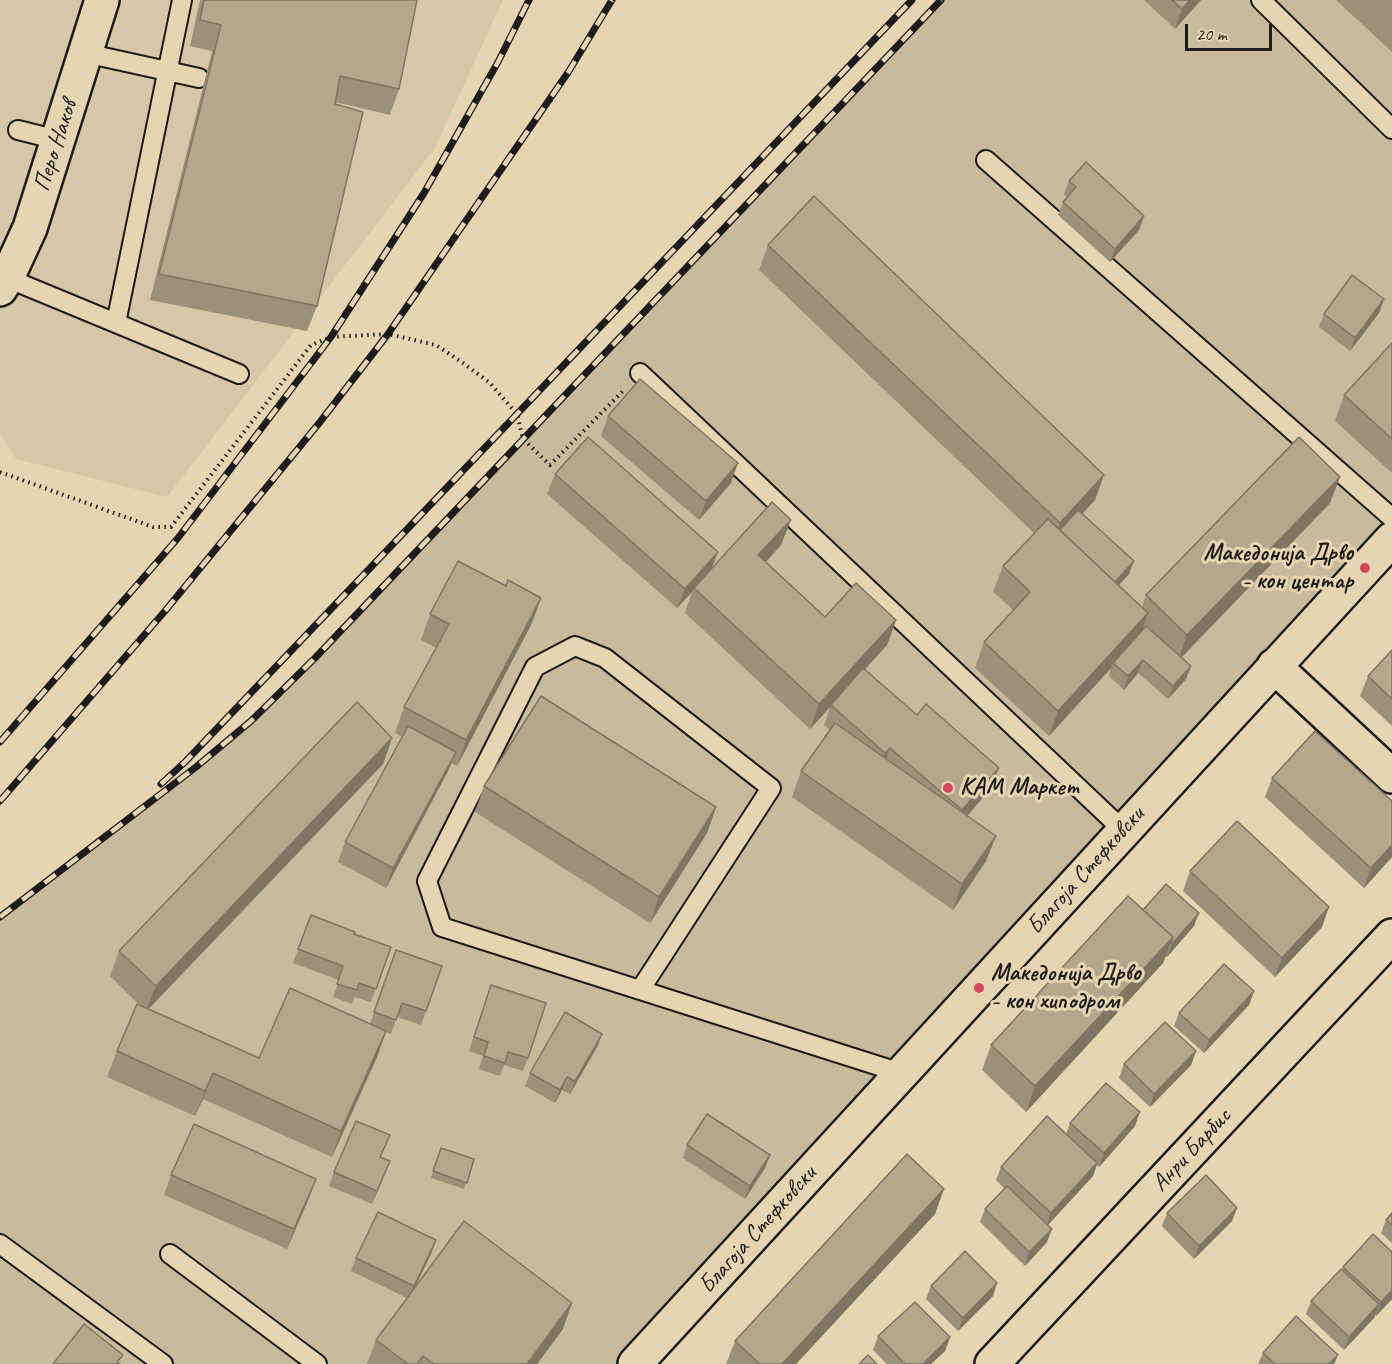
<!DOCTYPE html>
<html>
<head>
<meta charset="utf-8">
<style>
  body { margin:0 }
  #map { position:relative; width:1392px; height:1364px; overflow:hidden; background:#e7d5b2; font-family:Caveat,sans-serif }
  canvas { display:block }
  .scale { position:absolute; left:1185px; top:24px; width:87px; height:27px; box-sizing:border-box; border:3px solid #1c1c1c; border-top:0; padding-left:8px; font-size:18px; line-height:21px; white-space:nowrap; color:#1c1c1c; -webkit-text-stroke:4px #e7d5b2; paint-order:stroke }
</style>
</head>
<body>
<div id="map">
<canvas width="1392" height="1364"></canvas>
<div class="scale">20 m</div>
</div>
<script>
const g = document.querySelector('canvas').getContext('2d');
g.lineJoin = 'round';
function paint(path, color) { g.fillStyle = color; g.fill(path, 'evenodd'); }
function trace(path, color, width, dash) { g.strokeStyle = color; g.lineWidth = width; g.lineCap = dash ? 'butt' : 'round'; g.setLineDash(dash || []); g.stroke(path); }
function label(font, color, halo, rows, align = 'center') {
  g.font = font + ' Caveat,sans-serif'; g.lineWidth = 6; g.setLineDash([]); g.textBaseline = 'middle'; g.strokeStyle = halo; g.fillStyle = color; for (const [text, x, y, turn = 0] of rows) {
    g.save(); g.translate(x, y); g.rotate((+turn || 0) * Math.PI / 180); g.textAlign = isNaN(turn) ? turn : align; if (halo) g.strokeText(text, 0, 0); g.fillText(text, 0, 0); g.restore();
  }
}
const built = new Path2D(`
  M0,0H503L435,148L167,497L16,459L0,434Z`);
const green = new Path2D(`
  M941,0H1392V533L634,1364H0V917L196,767L251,721L315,658Z`);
const path = new Path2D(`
  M0,472L153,527H171L311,345L331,337L388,334L436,345L463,363L490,383L517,414L523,439L550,465L625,389`);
const service = new Path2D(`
  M1261,0L1392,129
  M85,53L199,78
  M18,130L58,140
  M986,160L1392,518
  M7,278L239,374
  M116,323L182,0
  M640,373L1123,830
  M640,990L771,788L605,658L575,646L535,667L427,881L442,927L901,1073
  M0,1244L163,1364
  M170,1254L317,1364`);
const minor = new Path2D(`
  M1274,666L1392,776
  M992,1364L1392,936`);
const tertiary = new Path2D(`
  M0,289L7,278L30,228L102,0`);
const secondary = new Path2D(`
  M635,1364L1392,539`);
const rail = new Path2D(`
  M0,742L178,538L331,337L424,193L498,62L529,0
  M161,784L185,762L912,0
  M0,801L165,611L320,422L388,334L569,71L612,0
  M0,917L196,767L251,721L315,658L941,0`);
const wall = new Path2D(`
  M200,0H417L399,89L390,115L335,102L317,306L307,331L150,300L212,51L190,46Z
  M1144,0H1201L1175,29Z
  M1336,0H1392V52Z
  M1069,181L1139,230L1110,262L1058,215L1063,202L1067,197L1064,194Z
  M768,245L1095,500L1082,514L1129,574L1119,585L1142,607L1146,595L1330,503L1181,658L1191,666L1186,679L1168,699L1138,673L1124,690L1109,676L1111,668L1049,736L975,668L984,642L1013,610L993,592L1003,566L1034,533L759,270Z
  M1384,299L1379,313L1350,351L1319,327L1324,314Z
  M1392,343V473L1335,421L1344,395Z
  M608,416L731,483L699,520L601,436Z
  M555,474L712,568L781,545L766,562L825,617L896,620L887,645L865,669L992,787L967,816L986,861L953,910L792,797L801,771L830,730L824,725L830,707L810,729L685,613L692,592L677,608L547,494Z
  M430,614L532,623L457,766L451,763L448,771L386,888L338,862L345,842L402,737L395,733L404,707L436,648L421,640Z
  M1392,650V726L1360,696L1368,676Z
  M392,738L383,764L149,1009L259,1058L370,1024L396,950L442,966L421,1025L397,1017L391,1034L386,1032L377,1057L332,1157L203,1099L195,1116L107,1077L117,1051L139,1005L110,976L119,951Z
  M1272,778L1392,857L1364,888L1265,797Z
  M484,786L716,807L707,833L650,923L475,812Z
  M1190,871L1322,927L1275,977L1183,891Z
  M1143,910L1194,926L1167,957L1166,956L1163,963L1026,1112L982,1070L991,1045Z
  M311,915L354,934L391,947L371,1002L354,997L352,1004L333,997L339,980L293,963Z
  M491,985L528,1058L523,1071L504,1065L500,1076L479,1069L483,1056L469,1051Z
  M1254,991L1249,1005L1204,1053L1174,1026L1179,1013Z
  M602,1034L597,1047L570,1094L562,1090L555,1103L525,1086L530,1073Z
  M1196,1051L1191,1065L1150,1107L1119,1078L1124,1064Z
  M1070,1123L1135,1126L1099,1167L1097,1165L1093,1176L1048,1225L1047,1242L1025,1266L980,1222L985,1209L1005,1189L996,1180L1001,1167L1066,1134Z
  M390,1135L381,1157L390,1161L372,1204L329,1186L334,1172Z
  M687,1145L770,1155L765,1168L745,1199L683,1158Z
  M441,1148L474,1159L464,1189L431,1178Z
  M171,1175L316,1179L309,1198L287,1249L164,1195Z
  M1237,1208L1232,1221L1194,1259L1162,1226L1167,1213Z
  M1392,1213V1243L1381,1233L1386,1220Z
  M935,1214L796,1364H726L735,1341Z
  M436,1240L431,1254L415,1287L563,1329L537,1364H367L376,1340L407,1298L351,1271L356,1258Z
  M1392,1252V1299L1376,1316L1375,1315L1374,1318L1344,1350L1306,1314L1311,1301L1342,1270L1343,1267Z
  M931,1286L993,1296L958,1331L926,1299Z
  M878,1336L950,1337L945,1351L931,1364H887L873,1350Z
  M1263,1353L1338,1355L1334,1364H1258Z`);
const shadedWall = new Path2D(`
  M1190,0H1201L1175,29L1182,9Z
  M1144,216L1139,230L1110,262L1115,249Z
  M1384,299L1379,313L1350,351L1355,338Z
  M738,463L731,483L699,520L706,501Z
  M1104,475L1095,500L1059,539L1055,535L1060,523Z
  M1340,477L1330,503L1178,661L1187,635Z
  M791,520L781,545L749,581L758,555Z
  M718,552L710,572L694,588L692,592L677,608L685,589Z
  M1134,561L1129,574L1106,599L1111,586Z
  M541,598L532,623L457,766L466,740Z
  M1148,613L1139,639L1113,663L1111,668L1049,736L1058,711Z
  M896,620L887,645L810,729L819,704Z
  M1143,660L1138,673L1124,690L1128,676Z
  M1191,666L1186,679L1168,699L1173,686Z
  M392,738L383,764L146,1011L156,986Z
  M890,748L883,767L878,772L885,753Z
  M456,752L448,771L386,888L393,868Z
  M999,768L992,787L955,830L962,810Z
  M716,807L707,833L650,923L659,897Z
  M996,836L986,861L953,910L962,884Z
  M1392,845V857L1364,888L1371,868Z
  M1329,907L1322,927L1275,977L1282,958Z
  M1199,913L1194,926L1167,957L1172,944Z
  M1173,937L1163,963L1026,1112L1035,1086Z
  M1254,991L1249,1005L1204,1053L1209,1040Z
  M386,1031L377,1057L332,1157L341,1131Z
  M602,1034L597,1047L570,1094L575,1081Z
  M1196,1051L1191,1065L1150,1107L1154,1094Z
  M213,1073L203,1099L195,1116L205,1091Z
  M567,1077L562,1090L555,1103L560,1090Z
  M1140,1112L1135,1126L1099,1167L1104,1153Z
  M770,1155L765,1168L745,1199L750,1186Z
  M390,1161L385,1174L372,1204L377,1191Z
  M1097,1163L1093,1176L1046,1227L1051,1213Z
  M316,1179L309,1198L287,1249L294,1229Z
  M944,1189L935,1214L796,1364H782Z
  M1237,1208L1232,1221L1194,1259L1199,1246Z
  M1052,1229L1047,1242L1025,1266L1029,1252Z
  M436,1240L431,1254L409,1299L414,1286Z
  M997,1283L993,1296L958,1331L963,1318Z
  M1392,1290V1299L1376,1316L1381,1302Z
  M572,1303L563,1329L537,1364H527Z
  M1379,1304L1374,1318L1344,1350L1349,1337Z
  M950,1337L945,1351L931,1364H923Z
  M1338,1355L1334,1364H1329Z`);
const building = new Path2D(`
  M204,0H417L399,89L340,76L335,104L363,112L317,306L159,274L221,25L200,20Z
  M1172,0H1190L1182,9Z
  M1086,162L1144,216L1115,249L1063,202L1076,187L1069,181Z
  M814,196L1104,475L1060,523L768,245Z
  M1352,275L1384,299L1355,338L1324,314Z
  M1392,343V439L1344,395Z
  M640,379L738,463L706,501L608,416Z
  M588,437L718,552L685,589L555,474Z
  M1299,437L1340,477L1187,635L1146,595Z
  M772,502L791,520L758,555L825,617L856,583L896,620L819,704L694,588Z
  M1078,510L1134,561L1115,582L1060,530Z
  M1048,519L1148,613L1058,711L984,642L1030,592L1003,566Z
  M458,561L506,586L508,580L541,598L466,740L404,707L449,624L430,614Z
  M1146,626L1191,666L1173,686L1143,660L1128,676L1113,663Z
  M1392,650V699L1368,676Z
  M863,668L917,715L926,704L999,768L962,810L890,748L885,753L831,705Z
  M541,696L716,807L659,897L484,786Z
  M357,702L392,738L156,986L119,951Z
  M835,723L996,836L962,884L801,771Z
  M408,726L456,752L393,868L345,842Z
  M1315,731L1392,801V845L1371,868L1272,778Z
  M1237,821L1329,907L1282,958L1190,871Z
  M1166,884L1199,913L1172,944L1171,943L1173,937L1143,910Z
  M1128,896L1173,937L1035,1086L991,1045Z
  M311,915L355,932L354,934L391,947L376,989L359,983L357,990L337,984L343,966L298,949Z
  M396,950L442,966L426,1011L402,1003L396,1020L374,1012Z
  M1224,964L1254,991L1209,1040L1179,1013Z
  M491,985L546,1003L528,1058L508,1052L505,1063L484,1056L488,1042L474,1037Z
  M290,988L386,1031L341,1131L213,1073L205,1091L117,1051L137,1004L259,1058Z
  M565,1012L602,1034L575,1081L567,1077L560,1090L530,1073Z
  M1165,1022L1196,1051L1154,1094L1124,1064Z
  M1106,1083L1140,1112L1104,1153L1070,1123Z
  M707,1114L770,1155L750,1186L687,1145Z
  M1047,1116L1097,1163L1051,1213L1001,1167Z
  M356,1121L390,1135L380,1157L390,1161L377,1191L334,1172Z
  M194,1124L316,1179L294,1229L171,1175Z
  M441,1148L474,1159L467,1183L433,1171Z
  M907,1154L944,1189L782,1364H760L735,1341Z
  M1206,1175L1237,1208L1199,1246L1167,1213Z
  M1007,1186L1052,1229L1029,1252L985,1209Z
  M378,1212L436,1240L414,1286L356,1258Z
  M1392,1213V1225L1386,1220Z
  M464,1221L572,1303L527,1364H434L423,1356L417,1364H408L376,1340Z
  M1373,1234L1392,1252V1290L1381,1302L1343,1267Z
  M965,1251L997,1283L963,1318L931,1286Z
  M1341,1269L1379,1304L1349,1337L1311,1301Z
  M915,1302L950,1337L923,1364H905L878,1336Z
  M1296,1316L1338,1355L1329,1364H1275L1263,1353Z
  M84,1324L123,1355L117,1362L120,1364H53Z
  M868,1355L877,1364H859Z`);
const markers = [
  [1365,568,6,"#d1495b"],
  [948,788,6,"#d1495b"],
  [979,988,6,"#d1495b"]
];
const streetNames = [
  ["Перо Наков",56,146,-72],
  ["Благоја Стефковски",1086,871,-48],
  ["Анри Барбис",1192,1150,-47],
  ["Благоја Стефковски",758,1230,-48]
];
const poiNames = [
  ["Македонија Дрво",1353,554,"right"],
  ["- кон центар",1353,582,"right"],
  ["КАМ Маркет",960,788],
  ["Македонија Дрво",991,974],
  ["- кон хиподром",991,1002]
];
paint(built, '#d8c7a7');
paint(green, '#caba9d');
trace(service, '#1c1c1c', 22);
trace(minor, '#1c1c1c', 38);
trace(tertiary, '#1c1c1c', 38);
trace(secondary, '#1c1c1c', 38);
trace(path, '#1c1c1c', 4, [1.5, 4.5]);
trace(service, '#e7d5b2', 18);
trace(minor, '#e7d5b2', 33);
trace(tertiary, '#e7d5b2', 33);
trace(secondary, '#e7d5b2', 33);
trace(rail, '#1c1c1c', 7);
trace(rail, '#e7d5b2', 4.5, [14]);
paint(wall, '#9b9079');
paint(shadedWall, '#7e7563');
paint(building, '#b4a78d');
trace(building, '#7e7563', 1.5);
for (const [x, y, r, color] of markers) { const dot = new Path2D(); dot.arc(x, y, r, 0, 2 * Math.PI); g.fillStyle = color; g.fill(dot); trace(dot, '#e7d5b2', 2); }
label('24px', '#1c1c1c', '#e7d5b2', streetNames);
label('bold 24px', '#1c1c1c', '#e7d5b2', poiNames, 'left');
</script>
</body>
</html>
